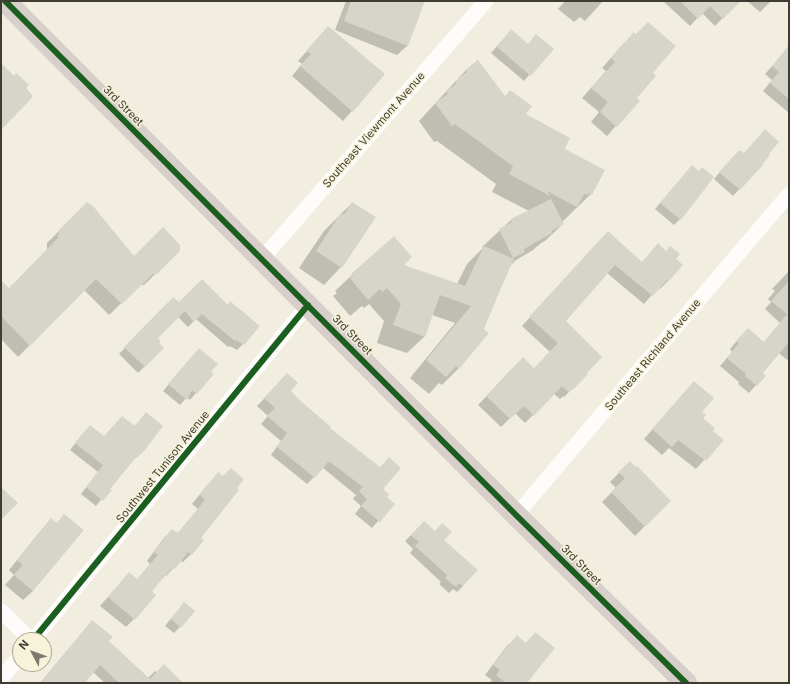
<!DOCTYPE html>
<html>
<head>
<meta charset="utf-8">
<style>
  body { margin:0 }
  #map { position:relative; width:790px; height:684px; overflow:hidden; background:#f1eee0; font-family:Inter,sans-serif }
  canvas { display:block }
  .frame { position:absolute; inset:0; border:2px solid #3f3d33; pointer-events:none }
  .north { position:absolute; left:12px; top:632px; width:40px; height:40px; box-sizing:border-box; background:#f7f2da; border:1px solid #adaa97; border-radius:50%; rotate:311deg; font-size:11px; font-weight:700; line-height:16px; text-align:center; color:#3f3d33 }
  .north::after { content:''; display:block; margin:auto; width:14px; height:18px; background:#7d7b70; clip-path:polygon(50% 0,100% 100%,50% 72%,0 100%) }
</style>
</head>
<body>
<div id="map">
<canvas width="790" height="684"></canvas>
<div class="frame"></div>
<div class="north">N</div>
</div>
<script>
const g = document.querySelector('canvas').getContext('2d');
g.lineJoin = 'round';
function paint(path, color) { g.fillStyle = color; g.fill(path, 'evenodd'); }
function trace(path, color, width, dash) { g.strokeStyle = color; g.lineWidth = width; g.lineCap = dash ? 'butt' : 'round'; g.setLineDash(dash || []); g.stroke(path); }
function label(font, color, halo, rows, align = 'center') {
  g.font = font + ' Inter,sans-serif'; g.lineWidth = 3; g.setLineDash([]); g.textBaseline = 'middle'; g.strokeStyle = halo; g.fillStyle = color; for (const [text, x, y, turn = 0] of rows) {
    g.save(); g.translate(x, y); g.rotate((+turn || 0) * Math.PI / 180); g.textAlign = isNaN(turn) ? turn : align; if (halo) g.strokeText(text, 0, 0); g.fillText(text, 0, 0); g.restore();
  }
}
const shadow = new Path2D(`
  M346,1H424L407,46L397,55L335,30Z
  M565,1H603L585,21L580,17L574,22L558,9Z
  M663,1H739L715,26L702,13L690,26Z
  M747,1H771L760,12Z
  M328,27L384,75L343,121L292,76L302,64L298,61Z
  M505,37L528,45L552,49L524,81L491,53Z
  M624,43L651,73L636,98L638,101L607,136L591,122L599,112L582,98L606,71L602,68Z
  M783,54L789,59V113L763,91L772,80L765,74Z
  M466,70L504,97L564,149L591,194L562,222L563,224L545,241L541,243L533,250L516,260L510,266L459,368L442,385L439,383L429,394L410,378L455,323L432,315L425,336L407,353L377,343L384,321L369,304L364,308L362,306L350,316L333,296L337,293L335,291L352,275L394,238L403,266L457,284L467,264L483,248L482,247L511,220L529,211L492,192L496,184L437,141L434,142L419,121Z
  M743,154H768L761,165L733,196L714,179L733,157Z
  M692,166L680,219L674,225L655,209Z
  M87,203L134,258L179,251L144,285H140L109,315L84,290L18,357L1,339V282L9,289L47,251V243Z
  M352,203L341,267L324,285L299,268L324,231Z
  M600,241L641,263L658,245L681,265L668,281L660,289L658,288L644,304L607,273L564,321L587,374L564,397L563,396L560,399L554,394L525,423L515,413L501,427L478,405L514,367L534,369L550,352L522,326Z
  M789,271V357L787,360L779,353L761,373L764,376L749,393L738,384L739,382L720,366L732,352L730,349L740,337L763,343L780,323L765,309L771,302L768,299L775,291L772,289Z
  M173,298L179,304L227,306L230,303L243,344L237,350L230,346L228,347L196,319L188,327L178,317L157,338L158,343L163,348L138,373L119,354Z
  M199,349L209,372L212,374L190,400L187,397L180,405L163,391Z
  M280,382L329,428L382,489L385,497L393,504L372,528L355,514L361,506L353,499L356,495L323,468L307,484L271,455L281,441L261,424L268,416L257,406Z
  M686,391L701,412L702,418L712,431L722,440L696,469L669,448L662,455L644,439Z
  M140,420L144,449L130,464L96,506L81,494L98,472L70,450L84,432L103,437L134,427Z
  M630,462L670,501L635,536L602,502L616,488L610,482Z
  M218,474L235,488L199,538L191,554L183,562L180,561L166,576L164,575L150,592L134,619L126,627L100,606L129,573L137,580L150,564L147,561L164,538L172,530L177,534L198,509L192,504L210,482Z
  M64,516L33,591L23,600L5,585L14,575L9,570L42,529L51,520L56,524Z
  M418,528L443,540L463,586L457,592L453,589L449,593L439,584L441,582L410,553L413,549L405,541Z
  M178,610L180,627L174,633L165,626Z
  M92,621L108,641L148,678L155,671L171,683H105L93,672L84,683H40Z
  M535,633L525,683H489L492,680L485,675L507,646L517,637L525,644Z`);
const building = new Path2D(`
  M351,1H425L408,46L344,21Z
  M680,1H741L723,19L710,6L698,19Z
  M648,22L676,46L653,73L656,76L637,98L640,101L617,127L600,112L608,102L591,88L615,62L611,58L634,32L636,34Z
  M328,26L385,74L353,112L300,66L311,54L306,51Z
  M511,29L528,44L536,34L554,49L531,76L497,47Z
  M789,45V99L770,83L779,72L772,66Z
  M478,60L505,96L510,90L532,106L526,114L570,138L565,149L605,170L592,195L589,193L588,195L584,194L577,207L547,191L550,196L509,174L513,166L455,124L452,126L435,103L448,94L446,92L457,83L455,81L467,72L465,70Z
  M1,63L14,76L16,73L29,85L26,88L33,96L29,101L1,130Z
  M765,129L779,142L769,154L770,155L762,165H763L740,190L719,172L739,150L744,153Z
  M692,165L699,171L702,167L714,177L681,220L660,203Z
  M551,199L564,224L551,231L552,233L524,249L525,252L513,258L499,229L512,222L511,219Z
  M87,202L93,206L134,256L163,227L180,245V251L157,274H153L122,304L96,279L30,346L1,316V280L9,288L58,238L59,230Z
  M352,202L376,217L342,268L316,251L341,213L344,215Z
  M608,231L642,262L658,243L666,251L670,246L680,254L676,259L683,265L669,281L667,280L653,296L615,265L566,321L602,357L587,373L588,374L573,390L572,388L569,392L562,386L534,416L524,406L510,419L486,396L523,357L534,368L558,343L529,317Z
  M394,236L412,257L404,265L465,286L484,246L514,259L501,288L484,329L489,333L459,369L456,366L446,377L426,360L471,306L440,295L425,337L393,325L401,304L387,288L382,292L380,289L368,300L350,278L353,275L351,274Z
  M202,279L228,305L230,301L260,326L244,345L236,340L235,341L202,314L194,322L185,311L158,338L161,341L159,343L164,348L145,367L124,347L173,297L179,302Z
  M789,281V342L763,373L766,376L757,386L745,376L746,374L727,358L739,343L736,341L748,328L764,342L787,314L771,301Z
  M199,348L218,364L211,372L214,374L197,394L192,390L187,400L168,384Z
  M287,373L298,383L291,391L296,396H295L331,427L330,428L380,467L389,457L401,468L383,489L389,494L387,497L395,504L380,522L361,506L367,499L359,491L363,487L330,462L329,463L328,462L315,478L277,447L287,433L267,416L275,408L264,398Z
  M694,381L714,398L702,412L706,415L703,418L715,428L713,431L724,440L706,461L678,440L672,447L652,429Z
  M146,412L163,426L145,450L137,458L136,457L110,489L112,490L103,501L86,487L103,465L75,443L90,425L104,436L122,416L135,426Z
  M630,461L636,467L637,466L671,501L645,527L611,492L625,478L618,472Z
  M231,468L244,479L237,488L239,490L201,538L204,540L192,555L188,552L175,569L173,567L152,591L156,595L135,620L108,597L129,572L137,579L158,555L154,552L172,529L178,533L205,500L200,495L218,472L223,476Z
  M1,487L18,503L1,520Z
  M64,514L84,530L33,591L14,575L23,565L17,560L51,518L57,523Z
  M424,521L435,531L442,523L452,532L444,540L478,570L463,586L459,583L456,587L445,578L447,575L415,546L419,542L411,535Z
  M184,602L195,611L181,628L171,619Z
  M92,620L113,637L109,641L150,679L164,664L183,683H119L100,665L85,683H40Z
  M535,632L555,648L527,683H506L496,675L500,670L493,665L517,635L526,643Z`);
const street = new Path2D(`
  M262,259L486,1
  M516,515L789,194
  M1,611L31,640
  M33,640L308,305
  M1,679L20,656`);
const highway = new Path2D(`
  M5,1L516,515L686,683`);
const cycleway = new Path2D(`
  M5,1L516,515L686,683
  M33,640L308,305`);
const streetNames = [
  ["3rd Street",123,106,45],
  ["Southeast Viewmont Avenue",374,130,-49],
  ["3rd Street",352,335,45],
  ["Southeast Richland Avenue",653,355,-50],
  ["Southwest Tunison Avenue",163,467,-51],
  ["3rd Street",581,565,45]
];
paint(shadow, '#0003');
paint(building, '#d7d5ca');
trace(street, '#fdfcfa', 15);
trace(highway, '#d8cfcb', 22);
trace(cycleway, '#1b5e20', 6);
label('11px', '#3f3d33', '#f7f2da', streetNames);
</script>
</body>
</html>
